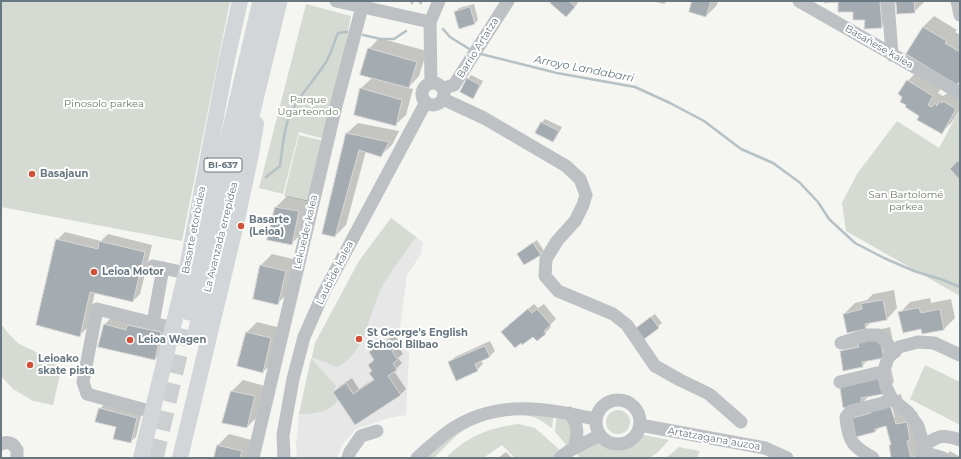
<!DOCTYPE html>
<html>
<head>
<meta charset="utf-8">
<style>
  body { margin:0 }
  #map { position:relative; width:961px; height:459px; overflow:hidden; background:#f5f5f2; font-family:Montserrat,sans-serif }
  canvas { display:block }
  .frame { position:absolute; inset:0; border:2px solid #687780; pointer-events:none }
</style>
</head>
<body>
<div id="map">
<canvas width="961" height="459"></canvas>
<div class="frame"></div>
</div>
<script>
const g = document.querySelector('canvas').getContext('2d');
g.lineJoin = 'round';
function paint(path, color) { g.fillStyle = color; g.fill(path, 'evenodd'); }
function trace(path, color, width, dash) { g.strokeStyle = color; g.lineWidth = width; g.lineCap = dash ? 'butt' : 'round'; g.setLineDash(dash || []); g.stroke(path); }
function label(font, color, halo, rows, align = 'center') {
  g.font = font + ' Montserrat,sans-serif'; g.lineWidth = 4; g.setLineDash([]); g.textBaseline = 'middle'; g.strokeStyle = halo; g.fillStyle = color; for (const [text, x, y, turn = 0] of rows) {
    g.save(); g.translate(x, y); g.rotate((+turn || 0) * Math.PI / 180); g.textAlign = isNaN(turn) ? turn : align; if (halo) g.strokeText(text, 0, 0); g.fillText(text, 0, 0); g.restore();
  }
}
const built = new Path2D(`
  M391,218L423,242L421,254L407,275L399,335L409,353L406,415L389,418L356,429L342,445L337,458H297L296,444L299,414L315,343L359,261Z`);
const green = new Path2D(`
  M1,1H230L182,241L1,207Z
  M306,4L351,16L328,140L299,132L283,194L259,188Z
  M960,109V296L846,231L842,203L857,174L897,121L939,148Z
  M299,135L324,141L310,202L284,196Z
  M391,218L416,237C405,252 394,267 384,283C369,309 367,353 337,367L312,357L315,343L359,261Z
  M1,324L8,333L19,344L55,361L61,370L53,405L33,401L13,389L1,376Z
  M311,358L336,386L333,392L338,399C331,413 312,414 299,414Z
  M925,365L960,382V425L910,399Z
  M606 422a12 12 0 1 1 24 0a12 12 0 1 1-24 0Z
  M554,413L552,428C547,425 541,420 536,418C514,409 473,421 456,436C448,443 441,451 434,458H420L440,441L490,414Z
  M557,413L573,421L570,449L555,432Z
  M518,424L535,428L561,451L553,458H515L502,445L483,458H446C467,436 489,428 518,424Z
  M639,434L669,440L657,453L649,458H580L575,451L600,438C615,450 626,448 639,434Z
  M679,447L700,451L697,458H666Z`);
const shadow = new Path2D(`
  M553,1H576L578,3L570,13Z
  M652,1H667L664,4Z
  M693,1H718L717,5L706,16Z
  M826,1H891L892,16L881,27L866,19L839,1Z
  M897,1H925L914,12Z
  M474,4L478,20L474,24L455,12L459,8Z
  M934,16L957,30L955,32L960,35V81L907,54L923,27Z
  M379,38L427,51L419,76L408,88L413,89L406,115L395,125L360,89L372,78L369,49Z
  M918,70L943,85L938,93L943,96L951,91L960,94V109L952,122L941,133L920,115L908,81Z
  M471,75L483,81L476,94L473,97L468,79Z
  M545,119L562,127L556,138L553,141L536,133L542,122Z
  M358,123L399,131L392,145L381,155L366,151L346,225L335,236L347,133Z
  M287,196L310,201L302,233L291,244L268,239L276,207Z
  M65,232L101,241L108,234L152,245L140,294L133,301L95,292L87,328L80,335L57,240Z
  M537,240L544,251L540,254H518Z
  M272,254L297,260L288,293L277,304L254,298L261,265Z
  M894,290L897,308L887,319L872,321L865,328L844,314L855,303L867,300L873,294Z
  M930,298L931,303L951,299L955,318L944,329L923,333L921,328L900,313L910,302Z
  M534,304L538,308L544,304L556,319L549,326L551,327L545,333L533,335L508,326Z
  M655,314L662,323L644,338L640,325Z
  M112,317L168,325L163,352L155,359L104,325Z
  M257,322L281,328L274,361L263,372L246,333Z
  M890,327L894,346L883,357L869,359L862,366L841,352L852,341L870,332Z
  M395,335L400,343L397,345L403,354L398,358L402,363L394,371L406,389L400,395L355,424L334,392L340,386L352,378L359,389L374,379L373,370L375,359L370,353L376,347Z
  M490,341L495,351L490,356L481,360L483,364L477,370L449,363L455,357Z
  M890,364L894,382L883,393L869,396L862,403L844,406Z
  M243,380L265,386L258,416L247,427L224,422L232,391Z
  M901,394L906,414L917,412L921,429L922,449L912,458H892L890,446L892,444L886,425L880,427L875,432L854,418L864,407L882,399ZM888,400H890L895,417H893Z
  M105,403L142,412L136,437L130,442L117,426L100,409Z
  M229,434L252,440L248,458H215L218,445Z
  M950,451L960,457V458H943Z
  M506,452L512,458H498Z`);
const stream = new Path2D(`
  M411,1L412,3
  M419,1L421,3
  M443,29L450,37L471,50
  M363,35L381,39H394L406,31
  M481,54L557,73L635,87L670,103L704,121L741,149L773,163L799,182L818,202L829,219L855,243L884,258L914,271L943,280L960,287
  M266,177L280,166C282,151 283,135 288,120C294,101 315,80 326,62C331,54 334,42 338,33L347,32`);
const building = new Path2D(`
  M552,1H569L575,7L566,17L550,3Z
  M692,1H711L706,17L689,12Z
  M825,1H880L882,28L864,29L865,20H853V12H838V2L825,3Z
  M896,1H914L915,13L897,14Z
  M470,7L475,24L459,29L454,12Z
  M923,27L947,41L945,43L960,52V81L957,85L906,54Z
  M368,48L417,62L409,88L360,75Z
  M467,78L480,85L473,99L460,92Z
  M907,80L933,96L928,105L932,107L935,103L937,106L939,101L942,103L943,101L956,109L942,134L917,120L919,116L905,107L906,105L900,102L902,97L898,94Z
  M360,88L402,100L396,126L354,115Z
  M541,122L559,131L553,142L535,133Z
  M346,133L389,142L381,157L359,150L335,237L322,234Z
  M958,161L960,163V180L950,169Z
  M275,207L299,211L292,245L267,240Z
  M56,239L98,249L99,241L145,252L133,302L90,292L80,337L36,325Z
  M533,243L541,255L524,265L517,254Z
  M260,265L286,271L278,305L253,299Z
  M883,300L887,320L865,324L866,329L847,333L843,314L862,309L861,304Z
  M919,308L921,313L940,309L944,330L922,334L921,329L903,333L898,312Z
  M528,309L532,313L537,309L551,325L544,331L546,334L537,341L533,337L522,345L521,343L515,348L501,332Z
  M651,317L659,328L643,340L635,329Z
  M104,324L126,330L127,325L161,332L155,360L98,347Z
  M246,332L271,338L263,373L237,366Z
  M880,338L884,358L862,362L863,367L843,371L840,351L859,347L858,342Z
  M389,340L395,349L392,351L398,360L393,363L397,370L388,376L401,395L355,425L333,392L346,383L353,394L374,380L369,373L372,371L368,365L374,360L369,352Z
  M485,346L490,357L475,364L478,371L456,381L448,362Z
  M879,374L883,394L861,398L862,404L843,408L840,388Z
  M231,391L255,396L247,428L222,423Z
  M890,405L896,424L907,422L910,440L907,441L911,458H891L889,445H891L886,426L875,429V432L856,437L852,418L871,413L870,410Z
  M99,408L137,418L131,443L113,439L116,427L95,422Z
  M217,445L242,451L240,458H214Z`);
const highwayTunnel = new Path2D(`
  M154,458L184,329`);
const minor = new Path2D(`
  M336,1L430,22
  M799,1L960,93
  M888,1L892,55
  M957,1L960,15
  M422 94a11 11 0 1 1 22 0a11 11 0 1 1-22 0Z
  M431,83L430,22L439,1
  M444,88L454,85L508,1
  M443,99L484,118L566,166L580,179L586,195L583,205L575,221L557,241L546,259L545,276L558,291L613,314L627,325L655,366L680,380L709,394L741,422
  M153,266L186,273
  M153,323L163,268
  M841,343L867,335H879L895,352
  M840,382L877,373H883
  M596 422a22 22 0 1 1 44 0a22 22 0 1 1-44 0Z
  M153,412L87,394L83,382L97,309L173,328
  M569,413C579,424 578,435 574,448
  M640,425L765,448L787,458
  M1,444C8,441 13,443 17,450V458
  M924,446C938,435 944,434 960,440
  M923,452L943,458
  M253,458L336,106L362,7
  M284,458L283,435L293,379L304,337L323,294L426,102
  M348,458L350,452L361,436L377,431
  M417,458C429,447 441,436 455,427C501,399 547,409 596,419
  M560,458L569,451L600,435
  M873,458C852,446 848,441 846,417L851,411L883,403L892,399
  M921,458L924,446L918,426L908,412L892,399L886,387L883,373L888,358L899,347L918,342L934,343L960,355`);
const major = new Path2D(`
  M141,458L186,273L227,59L240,1
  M180,458L236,224L251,154L256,124`);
const highway = new Path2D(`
  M189,311L262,1
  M197,333L278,1`);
const markers = [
  [32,174,4,"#d05238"],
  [241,226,4,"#d05238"],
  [94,272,4,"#d05238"],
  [359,339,4,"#d05238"],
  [130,340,4,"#d05238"],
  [30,365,4,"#d05238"]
];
const shields = [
  [223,165,38]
];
const shieldNames = [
  ["BI-637",223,165]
];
const streetNames = [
  ["Basañese kalea",879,47,30],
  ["Barrio Artatza",478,48,-58],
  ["Basarte etorbidea",194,230,-79],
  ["Lekueder kalea",306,232,-77],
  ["La Avanzada errepidea",221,237,-76],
  ["Laubide kalea",335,273,-63],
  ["Artatzagana auzoa",714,439,10]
];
const parkNames = [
  ["Parque",308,100],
  ["Ugarteondo",308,112],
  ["Pinosolo parkea",104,104],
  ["San Bartolomé",906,195],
  ["parkea",906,207]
];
const poiNames = [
  ["Basajaun",40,174],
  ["Basarte",249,220],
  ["(Leioa)",249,232],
  ["Leioa Motor",102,272],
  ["St George's English",367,333],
  ["School Bilbao",367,345],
  ["Leioa Wagen",138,340],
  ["Leioako",38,359],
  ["skate pista",38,371]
];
const waterNames = [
  ["Arroyo Landabarri",584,69,11]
];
paint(built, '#e6e7e6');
paint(green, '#d5dad2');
paint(shadow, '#0003');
trace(stream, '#b5c1c4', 2.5);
paint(building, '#a5acb1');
trace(building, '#d7d7d5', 1);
trace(highwayTunnel, '#cbcfd0', 19, [19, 10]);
trace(minor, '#bdc1c4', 13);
trace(major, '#d2d6d9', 16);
trace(highway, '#d2d6d9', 19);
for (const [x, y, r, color] of markers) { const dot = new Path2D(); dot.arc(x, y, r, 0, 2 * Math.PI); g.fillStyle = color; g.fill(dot); trace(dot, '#fff', 1.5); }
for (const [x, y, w] of shields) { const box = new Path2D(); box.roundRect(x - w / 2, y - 7, w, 14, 3); g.fillStyle = '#fff'; g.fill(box); trace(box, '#687780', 1); }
label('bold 9px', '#687780', null, shieldNames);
label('10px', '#687780', '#fff', streetNames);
label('10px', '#6a7866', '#fff', parkNames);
label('bold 10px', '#687780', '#fff', poiNames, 'left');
label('italic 11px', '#63777d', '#fff', waterNames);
</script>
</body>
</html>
